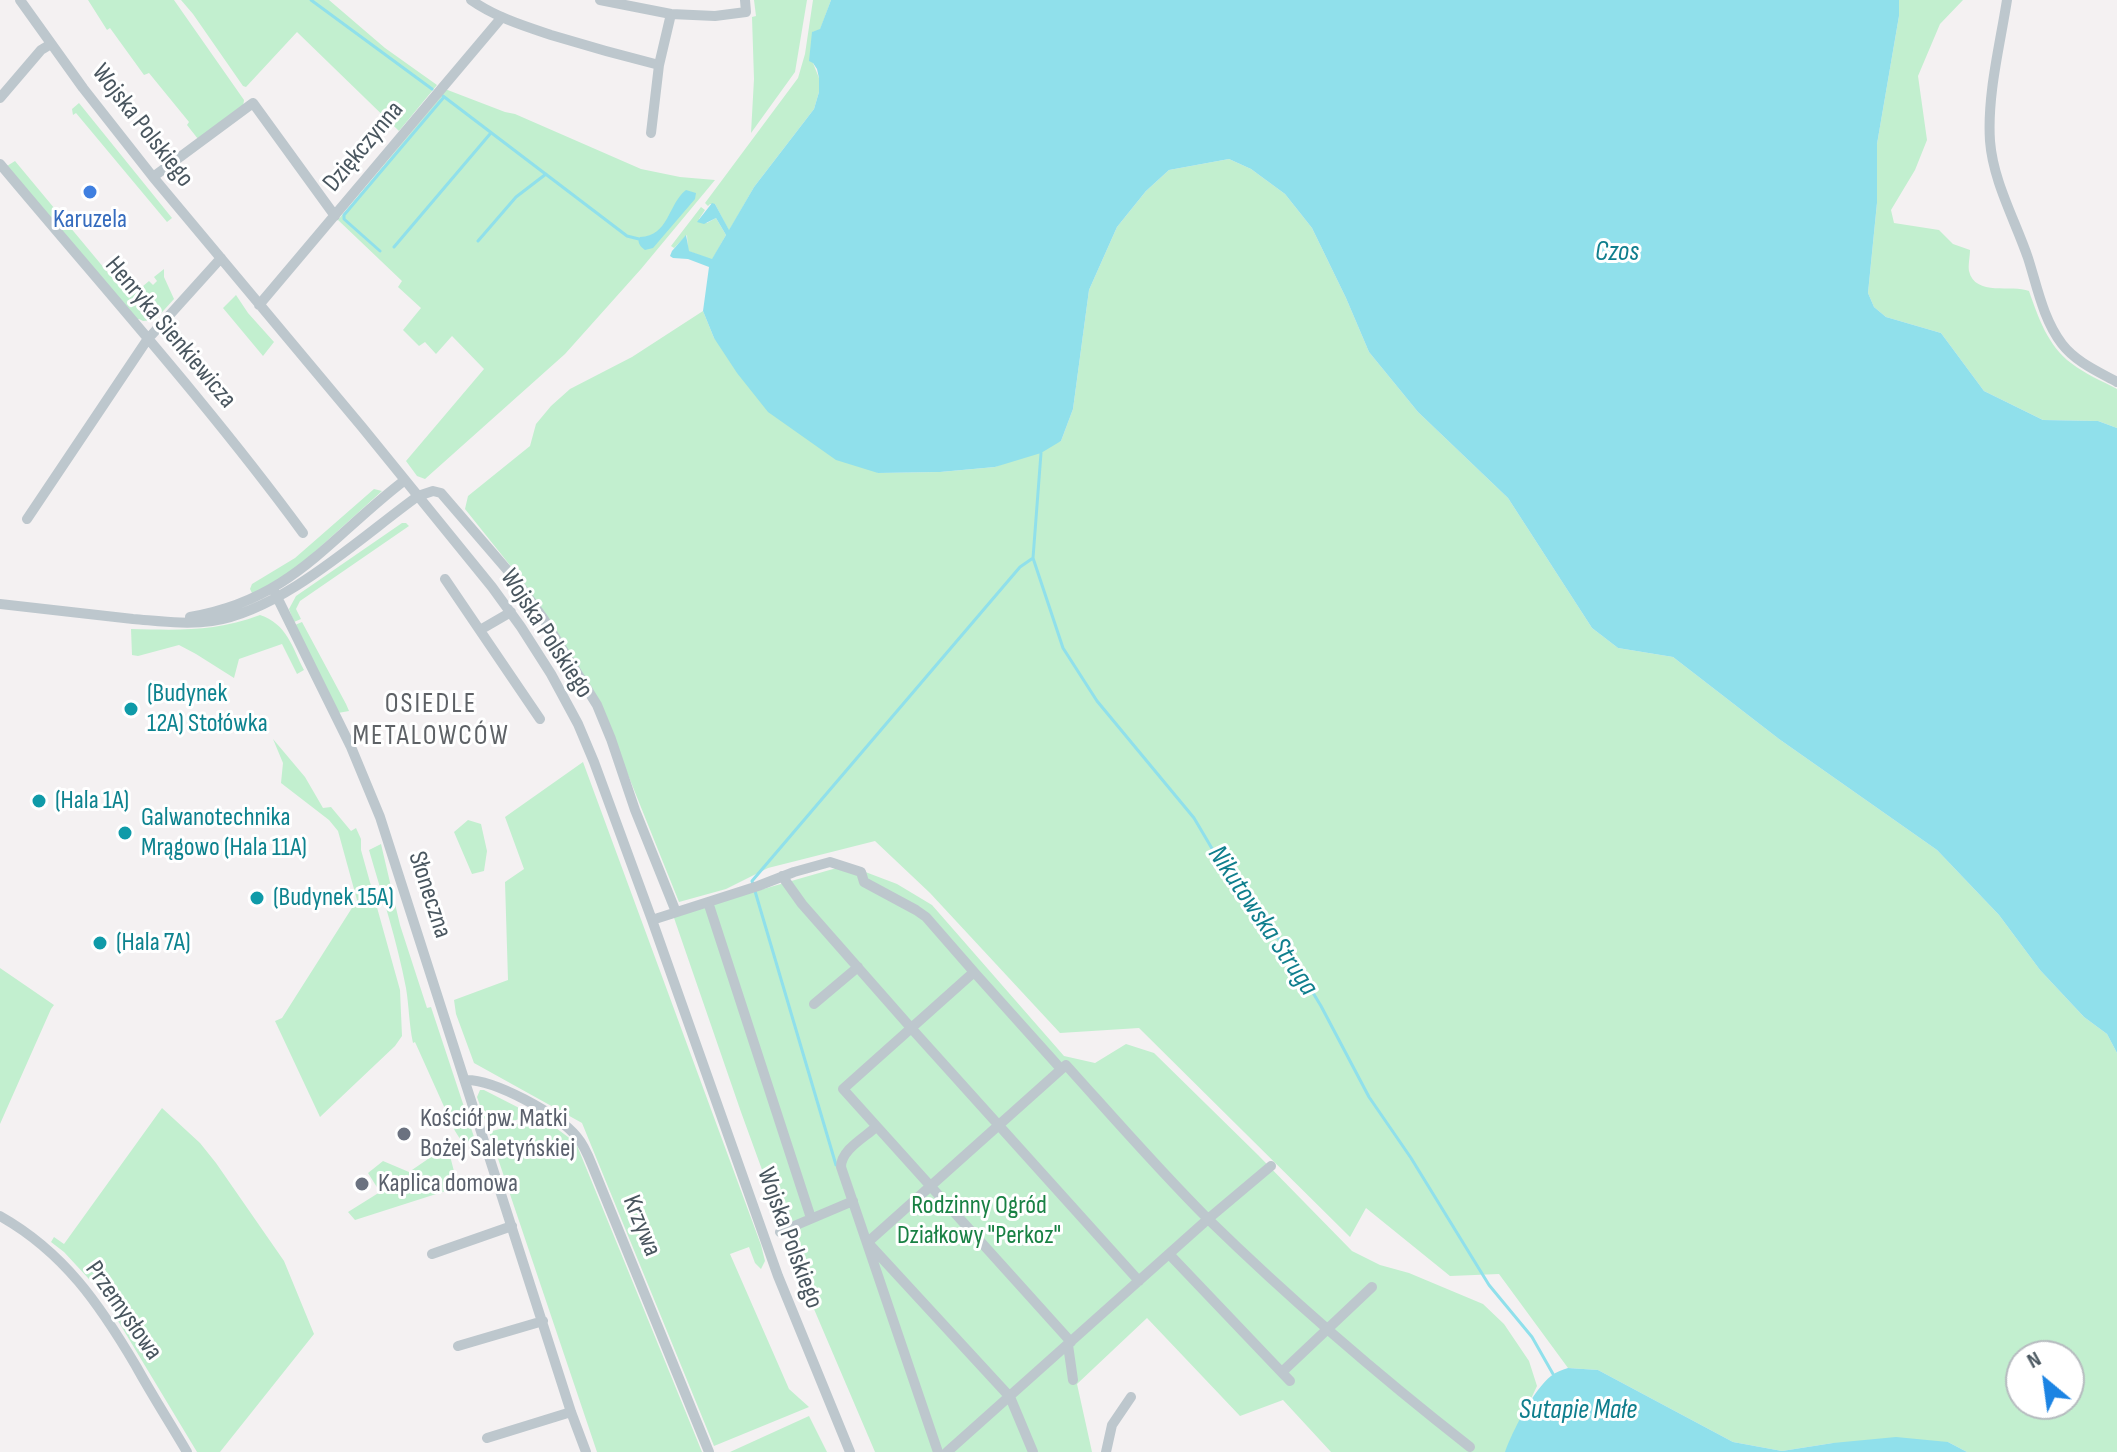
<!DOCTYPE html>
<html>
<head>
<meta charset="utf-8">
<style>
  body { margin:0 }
  #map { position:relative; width:2117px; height:1452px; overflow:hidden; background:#f4f1f2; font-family:"Sofia Sans Condensed",sans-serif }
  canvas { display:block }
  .north { position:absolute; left:2005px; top:1340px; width:80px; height:80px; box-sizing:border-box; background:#fff; border:2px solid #b6bbbf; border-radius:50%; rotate:331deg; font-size:22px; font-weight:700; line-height:32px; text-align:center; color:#49565f }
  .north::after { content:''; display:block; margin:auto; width:28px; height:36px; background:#1c84e3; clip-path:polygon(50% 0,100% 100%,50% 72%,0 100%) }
</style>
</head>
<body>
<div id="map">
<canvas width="2117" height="1452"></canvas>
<div class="north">N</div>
</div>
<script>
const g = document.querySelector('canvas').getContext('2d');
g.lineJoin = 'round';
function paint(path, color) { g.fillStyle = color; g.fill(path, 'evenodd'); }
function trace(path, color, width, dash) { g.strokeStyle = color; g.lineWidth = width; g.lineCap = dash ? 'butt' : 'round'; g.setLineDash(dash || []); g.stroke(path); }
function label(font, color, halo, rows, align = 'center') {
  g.font = font + ' "Sofia Sans Condensed",sans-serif'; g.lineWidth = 6; g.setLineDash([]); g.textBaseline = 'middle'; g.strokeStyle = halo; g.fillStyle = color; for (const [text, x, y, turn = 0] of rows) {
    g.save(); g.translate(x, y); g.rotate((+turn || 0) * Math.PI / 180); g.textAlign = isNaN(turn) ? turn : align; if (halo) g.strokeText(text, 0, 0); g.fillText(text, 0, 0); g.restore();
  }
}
const green = new Path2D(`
  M88,0H174L244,100L243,107L198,139L187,125L189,122L149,73L144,75L110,28L107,30Z
  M181,0H329L385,48L437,85L399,131L297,32L246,87L243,86L193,14Z
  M754,0H807L795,72L751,133L754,79L752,17L756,16Z
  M813,0H831L820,30L813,32V63L819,78V92L814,109L754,187L729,231L715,204H710L708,206L705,203L798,78L805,54Z
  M1899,0H1963L1940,24L1918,76L1927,140L1915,170L1891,210L1894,223L1939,230L1953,244L1970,250C1970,256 1968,265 1969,271C1975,297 2012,284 2029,291C2038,317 2048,346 2071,363C2085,374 2102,381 2117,389V428L2098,421L2043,420L1984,391L1941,333L1886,317L1874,307L1868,293L1877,203V144L1899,16Z
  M445,89L505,112L515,114L641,169L680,177L715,180L641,269L565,354L425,479L417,476L406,461L484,369L452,336L436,354L425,342L419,346L403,330L421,308L398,287L402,281L338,220L439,99Z
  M79,103L172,218L167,222L76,113L73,115L72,109Z
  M1229,159L1251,169L1285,194L1312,228L1346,298L1369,352L1418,412L1508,498L1592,628L1618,648L1673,657L1779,739L1937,850L1999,915L2040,970L2084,1017L2107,1034L2117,1053V1452H1967L1948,1442L1833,1443L1782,1451L1733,1442L1598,1370L1568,1368L1499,1274L1450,1276L1366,1208L1350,1237L1139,1028L1060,1033L930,893L875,841L768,868L726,889L679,902L598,700L521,579L465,509L468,496L530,446L536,424L551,406L570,389L632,357L703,311L714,338L878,473L940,472L995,467L1061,441L1073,409L1089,290L1117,227L1146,191L1169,170ZM2021,1356H2069V1404H2021Z
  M15,161L129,298L149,281L153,285L157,281L154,277L164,269V277L174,299L155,320L143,321L139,319L136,320L7,166Z
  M701,207L705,210L699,219L707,223L716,218L726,235L712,260L688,251L687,235L674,248L671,246Z
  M236,295L248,313L274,342L263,356L223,308Z
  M374,489L382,491L298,567L253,595L250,589L252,584L295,558Z
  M402,523H406L409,526L300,601L296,609L301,619L294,622L289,609L296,596Z
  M260,615C287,624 292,647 304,670L297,674L282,644L239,659L234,678L196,654L179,645L138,656L132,655L131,629C179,630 214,632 260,615Z
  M302,622L346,704L349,711L338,713L295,625Z
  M273,739L305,777L323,808L331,807L351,831L356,828L361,839V850L400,990L402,1036L395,1046L320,1117L275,1021L282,1018L357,900L338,831L329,820L281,783L283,763Z
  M583,762L761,1245L765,1261L761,1269L755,1263L749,1247L730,1254L789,1389L809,1407L714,1446L582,1123L474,1063L456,1014L454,1000L508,980L505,882L524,869L505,817Z
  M468,820L481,824L487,851L484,871L472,874L454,832Z
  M381,844L400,925L427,1008L431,1007L475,1140L462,1142L455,1131L415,1042L413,1043C409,1024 409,1006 406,988C397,941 382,895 369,850Z
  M847,865L897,884L932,905L1064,1056L1095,1063L1126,1044L1154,1053L1258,1155L1352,1251L1380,1265L1409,1273L1483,1304L1504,1324L1529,1361L1537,1386L1506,1452H1331L1283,1400L1240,1416L1147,1318L1077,1384L1092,1452H875L805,1288L741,1112L673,915Z
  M0,968L54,1005L51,1009L0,1124Z
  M480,1090H484L529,1113L523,1118L488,1128L477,1097Z
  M162,1108L200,1143L216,1163L284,1261L314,1334L220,1452H197L100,1291L64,1252L51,1242L54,1237L64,1244Z
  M538,1118L556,1128L576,1143L702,1452H597L489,1132Z
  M444,1148H448L458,1187L355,1220L348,1212L380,1192L368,1173L383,1161L409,1172Z
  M809,1416L827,1452H730Z`);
const water = new Path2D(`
  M831,0H1899V16L1877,144V203L1868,293L1874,307L1886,317L1941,333L1984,391L2043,420L2098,421L2117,428V1053L2107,1034L2084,1017L2040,970L1999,915L1937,850L1779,739L1673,657L1618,648L1592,628L1508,498L1418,412L1369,352L1346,298L1312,228L1285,194L1251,169L1229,159L1169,170L1146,191L1117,227L1089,290L1073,409L1061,441L1041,453L995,467L940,472L878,473L836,460L768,412L737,373L714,338L703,311L709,267L688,259L673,258L670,256L672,251L686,235L689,251L712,259L726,235L716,218L704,224L697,222L712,203L715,204L729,230L754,187L814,109L819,92V78L817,69L813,63L809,61L812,32L820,29Z
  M686,190L696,193L695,199L653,248L645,250C641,247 636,242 640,237C669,236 668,204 686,190Z
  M1568,1368L1598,1370L1733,1442L1782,1451L1833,1443L1896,1437L1948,1442L1967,1452H1505C1512,1432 1534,1389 1551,1376C1556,1372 1562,1370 1568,1368Z`);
const stream = new Path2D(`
  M311,0L432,89
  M443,96L627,236L639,239
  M478,241L516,197L546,174
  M394,247L490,134
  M380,251L344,219V215L444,97
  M1041,453L1033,558L1063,648L1097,701L1194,818L1217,857L1287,950L1321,1006L1369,1097L1411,1158L1489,1285L1532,1337L1553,1374
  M836,1165L752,881L1020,567L1033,558`);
const minor = new Path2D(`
  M20,0L83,88L153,177L362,427L492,587L521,627L551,674L578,724L594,762L652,920L778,1276L850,1452
  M471,0C495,17 524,26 551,35C587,46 623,56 659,65L671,14
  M600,0L671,14L715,16L746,12L745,0
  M2007,0C2000,45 1987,95 1990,141C1993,181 2015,220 2028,258C2037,286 2043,319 2062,344C2076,362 2097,371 2117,382
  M0,98L41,50L51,44
  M651,133L659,65
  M0,164C102,286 209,405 303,533
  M153,177L253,103L335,216
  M259,305L502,17
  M27,519L147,340L221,258
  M445,579L540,719
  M273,589L351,747L380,817L571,1412L586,1452
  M0,604C44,609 89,614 133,619C159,621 186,625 212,621C282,611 361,537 418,496L433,491L441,493L515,579L543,618L597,705L611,739L635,810L676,912
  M190,617C292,600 329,538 405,480
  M480,630L511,612
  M782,876L802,904L912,1029L1139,1281
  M708,902L811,1218
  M652,920L758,886L794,872L830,862L861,872L864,882L916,910L926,917L974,972L843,1089L1071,1342
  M974,972L1061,1069
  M814,1004L858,967
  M465,1080C494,1079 558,1114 577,1137C584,1145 588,1155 592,1165L709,1452
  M876,1127C864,1138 841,1150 841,1167L938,1452
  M0,1216C64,1252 100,1305 136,1366C152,1395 170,1423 187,1452
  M780,1232L853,1201
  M868,1242L1066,1065C1112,1116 1158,1169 1207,1218C1290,1299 1378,1375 1470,1447
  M869,1244L1010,1397L1033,1452
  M432,1254L512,1226
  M1169,1254L1290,1381
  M1068,1345L1073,1380
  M458,1346L543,1321
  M1282,1372L1372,1287
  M487,1438L571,1412
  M947,1452L1208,1219L1271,1166
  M1106,1452L1112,1425L1131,1397`);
const markers = [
  [90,192,8,"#3f7fe0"],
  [131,709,8,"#0f9aa8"],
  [39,801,8,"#0f9aa8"],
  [125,833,8,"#0f9aa8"],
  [257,898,8,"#0f9aa8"],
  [100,943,8,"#0f9aa8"],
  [404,1134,8,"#6b7280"],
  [362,1184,8,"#6b7280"]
];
const streetNames = [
  ["Wojska Polskiego",142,126,52],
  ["Dziękczynna",364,147,-50],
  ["Henryka Sienkiewicza",170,333,50],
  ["Wojska Polskiego",546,634,57],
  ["Słoneczna",429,895,72],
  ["Krzywa",641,1226,68],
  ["Wojska Polskiego",789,1238,70],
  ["Przemysłowa",123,1311,55]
];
const shopNames = [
  ["Karuzela",90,220]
];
const cultureNames = [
  ["(Budynek",147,694],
  ["12A) Stołówka",147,724],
  ["(Hala 1A)",55,801],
  ["Galwanotechnika",141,818],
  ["Mrągowo (Hala 11A)",141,848],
  ["(Budynek 15A)",273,898],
  ["(Hala 7A)",116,943]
];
const worshipNames = [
  ["Kościół pw. Matki",420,1119],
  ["Bożej Saletyńskiej",420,1149],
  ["Kaplica domowa",378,1184]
];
const parkNames = [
  ["Rodzinny Ogród",979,1206],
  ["Działkowy \"Perkoz\"",979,1236]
];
const waterNames = [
  ["Czos",1617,253],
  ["Nikutowska Struga",1262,921,56],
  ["Sutapie Małe",1578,1411]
];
const neighbourhoodNames = [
  ["OSIEDLE",431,705],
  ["METALOWCÓW",431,737]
];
paint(green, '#c2efcf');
paint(water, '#90e0eb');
trace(stream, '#90e0eb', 3);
trace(minor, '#bdc7cd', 10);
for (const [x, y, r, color] of markers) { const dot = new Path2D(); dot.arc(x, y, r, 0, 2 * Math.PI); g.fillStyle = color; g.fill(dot); trace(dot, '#fff', 3); }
label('26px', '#49565f', '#fff', streetNames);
label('26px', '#366cbe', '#fff', shopNames);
label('26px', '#0d838f', '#fff', cultureNames, 'left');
label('26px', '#5b616d', '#fff', worshipNames, 'left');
label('26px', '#198144', '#fff', parkNames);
label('italic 28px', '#0f7e8d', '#fff', waterNames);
g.letterSpacing = '2px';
label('28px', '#5e6266', '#fff', neighbourhoodNames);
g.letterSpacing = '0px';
</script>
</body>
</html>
